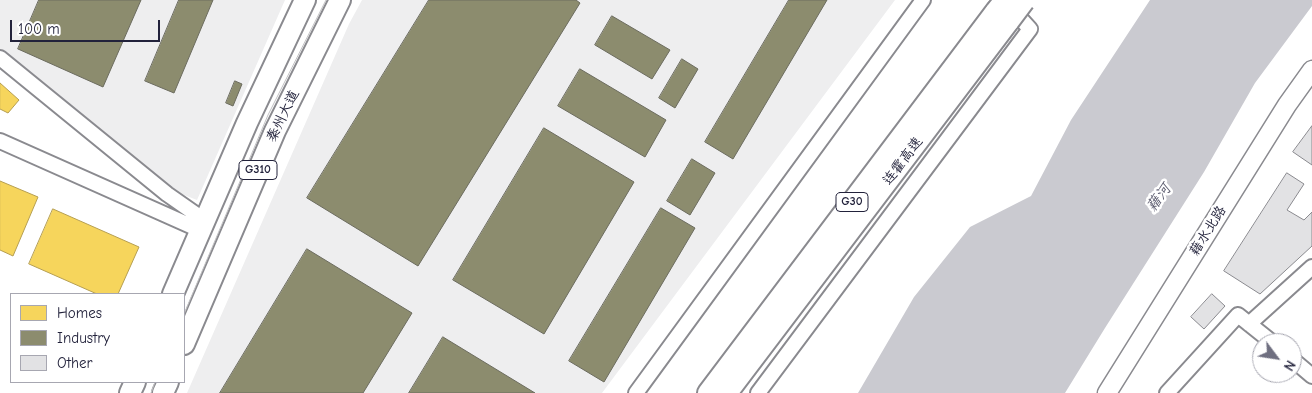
<!DOCTYPE html>
<html>
<head>
<meta charset="utf-8">
<style>
  body { margin:0 }
  #map { position:relative; width:1312px; height:393px; overflow:hidden; background:#fff; font-family:"Comic Neue",sans-serif }
  canvas { display:block }
  .legend { position:absolute; left:10px; top:293px; width:175px; height:90px; box-sizing:border-box; background:#fff; border:1px solid #a7a7b1; margin:0; padding:6px 9px; list-style:none; font-size:15px; color:#22223b }
  .legend li { display:flex; align-items:center; gap:10px; height:25px }
  .legend b { width:25px; border:1px solid #a7a7b1 }
  .north { position:absolute; left:1252px; top:333px; width:50px; height:50px; box-sizing:border-box; background:#fff; border:1px solid #a7a7b1; border-radius:50%; rotate:121deg; font-size:14px; font-weight:700; line-height:20px; text-align:center; color:#22223b }
  .north::after { content:''; display:block; margin:auto; width:18px; height:22px; background:#6f6f80; clip-path:polygon(50% 0,100% 100%,50% 72%,0 100%) }
  .scale { position:absolute; left:10px; top:20px; width:150px; height:22px; box-sizing:border-box; border:2px solid #22223b; border-top:0; padding-left:6px; font-size:15px; line-height:18px; white-space:nowrap; color:#22223b; -webkit-text-stroke:4px #fff; paint-order:stroke }
</style>
</head>
<body>
<div id="map">
<canvas width="1312" height="393"></canvas>
<ul class="legend">
<li><b style="height:14px;background:#f6d55c"></b>Homes</li>
<li><b style="height:14px;background:#8c8c6e"></b>Industry</li>
<li><b style="height:14px;background:#e2e2e4"></b>Other</li>
</ul>
<div class="north">N</div>
<div class="scale">100 m</div>
</div>
<script>
const g = document.querySelector('canvas').getContext('2d');
g.lineJoin = 'round';
function paint(path, color) { g.fillStyle = color; g.fill(path, 'evenodd'); }
function trace(path, color, width, dash) { g.strokeStyle = color; g.lineWidth = width; g.lineCap = dash ? 'butt' : 'round'; g.setLineDash(dash || []); g.stroke(path); }
function label(font, color, halo, rows, align = 'center') {
  g.font = font + ' "Comic Neue","LXGW WenKai TC",sans-serif'; g.lineWidth = 5; g.setLineDash([]); g.textBaseline = 'middle'; g.strokeStyle = halo; g.fillStyle = color; for (const [text, x, y, turn = 0] of rows) {
    g.save(); g.translate(x, y); g.rotate((+turn || 0) * Math.PI / 180); g.textAlign = isNaN(turn) ? turn : align; if (halo) g.strokeText(text, 0, 0); g.fillText(text, 0, 0); g.restore();
  }
}
const built = new Path2D(`
  M0,0H285L197,200L153,183L0,49Z
  M362,0H895L602,393H187L349,24Z`);
const water = new Path2D(`
  M1150,0H1312V6L1255,83L1204,172L1105,328L1065,393H858L914,297L970,227L1031,196L1071,120Z`);
const homes = new Path2D(`
  M0,83L19,100L8,113L0,109Z
  M0,181L38,197L13,256L0,250Z
  M53,209L139,247L118,294H97L29,264Z`);
const industry = new Path2D(`
  M39,0H141L103,87L18,49Z
  M179,0H213L174,93L145,81Z
  M429,0H576L580,3L418,266L307,198Z
  M789,0H827L733,159L705,142Z
  M612,16L670,50L652,79L595,45Z
  M682,59L698,69L675,108L659,98Z
  M580,69L666,120L645,157L558,106Z
  M235,81L242,84L233,106L226,103Z
  M544,128L634,182L544,334L453,280Z
  M692,159L715,173L690,215L667,201Z
  M661,208L695,228L604,382L569,361Z
  M307,249L412,313L363,393H220Z
  M443,337L535,393H409Z`);
const building = new Path2D(`
  M1312,126V165L1293,152Z
  M1287,173L1304,184L1287,210L1304,220L1312,212V246L1260,294L1224,271Z
  M1212,294L1225,306L1204,329L1191,317Z`);
const minor = new Path2D(`
  M0,58L167,194L197,215L205,218
  M0,141L200,230
  M1249,324L1312,267
  M1292,359L1312,376
  M636,393L923,0
  M758,393L1030,29L1010,7
  M1167,393L1238,315L1273,343`);
const major = new Path2D(`
  M1107,393L1287,105L1312,70`);
const highway = new Path2D(`
  M173,294L247,123L305,0
  M184,344L275,131L340,0
  M130,393L135,382
  M163,393L168,382
  M708,393L996,11
  M727,393L1009,21`);
const tram = new Path2D(`
  M184,314L268,115L326,0
  M151,393L155,382`);
const highwayBridge = new Path2D(`
  M996,11L1005,0
  M1009,21L1024,1`);
const shields = [
  [258,170,38],
  [852,202,32]
];
const shieldNames = [
  ["G310",258,170],
  ["G30",852,202]
];
const streetNames = [
  ["秦州大道",283,116,-64],
  ["连霍高速",903,161,-53],
  ["藉水北路",1208,231,-58]
];
const waterNames = [
  ["藉河",1159,198,-54]
];
paint(built, '#eeeeef');
paint(water, '#cacad0');
paint(homes, '#f6d55c');
trace(homes, '#b69f52', 1);
paint(industry, '#8c8c6e');
trace(industry, '#6c6c5f', 1);
paint(building, '#e2e2e4');
trace(building, '#8a8a8f', 1);
trace(minor, '#8a8a8f', 18);
trace(major, '#8a8a8f', 21);
trace(highway, '#8a8a8f', 24);
trace(minor, '#fff', 14);
trace(major, '#fff', 18);
trace(highway, '#fff', 20);
trace(tram, '#c2c2c4', 1);
trace(highwayBridge, '#8a8a8f', 24, []);
trace(highwayBridge, '#fff', 20);
for (const [x, y, w] of shields) { const box = new Path2D(); box.roundRect(x - w / 2, y - 9.5, w, 19, 4); g.fillStyle = '#fff'; g.fill(box); trace(box, '#22223b', 1); }
label('bold 12px', '#22223b', null, shieldNames);
label('14px', '#22223b', '#fff', streetNames);
label('italic 15px', '#5c5c6f', '#fff', waterNames);
</script>
</body>
</html>
